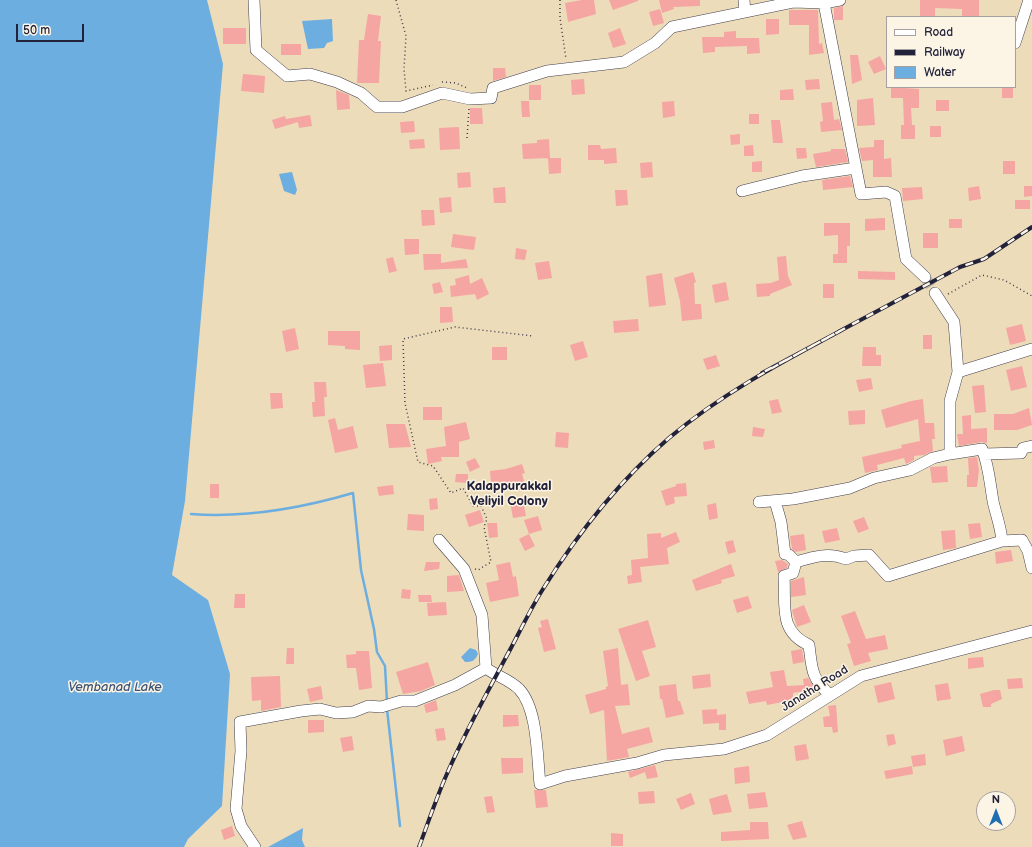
<!DOCTYPE html>
<html>
<head>
<meta charset="utf-8">
<style>
  body { margin:0 }
  #map { position:relative; width:1032px; height:847px; overflow:hidden; background:#eddcb9; font-family:"Balsamiq Sans",sans-serif }
  canvas { display:block }
  .legend { position:absolute; left:886px; top:16px; width:130px; height:72px; box-sizing:border-box; background:#fcf5e5; border:1px solid #a5a1a1; margin:0; padding:5px 7px; list-style:none; font-size:12px; color:#22223b }
  .legend li { display:flex; align-items:center; gap:8px; height:20px }
  .legend b { width:20px; border:1px solid #a5a1a1 }
  .north { position:absolute; left:976px; top:791px; width:40px; height:40px; box-sizing:border-box; background:#fcf5e5; border:1px solid #a5a1a1; border-radius:50%; rotate:0deg; font-size:11px; font-weight:700; line-height:16px; text-align:center; color:#22223b }
  .north::after { content:''; display:block; margin:auto; width:14px; height:18px; background:#1f6fb2; clip-path:polygon(50% 0,100% 100%,50% 72%,0 100%) }
  .scale { position:absolute; left:16px; top:24px; width:68px; height:18px; box-sizing:border-box; border:2px solid #22223b; border-top:0; padding-left:5px; font-size:12px; line-height:14px; white-space:nowrap; color:#22223b; -webkit-text-stroke:3px #fcf5e5; paint-order:stroke }
</style>
</head>
<body>
<div id="map">
<canvas width="1032" height="847"></canvas>
<ul class="legend">
<li><b style="height:5px;background:#fff"></b>Road</li>
<li><b style="height:5px;background:#22223b"></b>Railway</li>
<li><b style="height:11px;background:#6daee1"></b>Water</li>
</ul>
<div class="north">N</div>
<div class="scale">50 m</div>
</div>
<script>
const g = document.querySelector('canvas').getContext('2d');
g.lineJoin = 'round';
function paint(path, color) { g.fillStyle = color; g.fill(path, 'evenodd'); }
function trace(path, color, width, dash) { g.strokeStyle = color; g.lineWidth = width; g.lineCap = dash ? 'butt' : 'round'; g.setLineDash(dash || []); g.stroke(path); }
function label(font, color, halo, rows, align = 'center') {
  g.font = font + ' "Balsamiq Sans",sans-serif'; g.lineWidth = 3; g.setLineDash([]); g.textBaseline = 'middle'; g.strokeStyle = halo; g.fillStyle = color; for (const [text, x, y, turn = 0] of rows) {
    g.save(); g.translate(x, y); g.rotate((+turn || 0) * Math.PI / 180); g.textAlign = isNaN(turn) ? turn : align; if (halo) g.strokeText(text, 0, 0); g.fillText(text, 0, 0); g.restore();
  }
}
const water = new Path2D(`
  M0,0H207L223,64L185,501L172,575L208,600L230,674L222,806L188,839L184,847H0Z
  M332,19L333,41L327,43L324,48L308,49L302,21Z
  M292,172L297,190L295,195L284,191L279,174Z
  M470,648L476,650L478,654C475,661 472,662 465,662L461,657Z
  M303,828L302,840L305,847H268Z`);
const stream = new Path2D(`
  M191,514C245,518 302,508 353,493L361,570L374,629L377,652L385,666L387,702
  M387,709L400,826`);
const building = new Path2D(`
  M582,0H594L596,14L568,22L565,3Z
  M609,0H638V1L613,10Z
  M659,0H700V6L673,7L674,9L662,13Z
  M920,0H979V16H962V9L935,8V17H920Z
  M843,6V20H834V8Z
  M660,9L664,23L653,26L649,12Z
  M789,10H818L819,44L822,43L824,53L809,55V25H789Z
  M368,14L381,16L378,41H381L379,83H357L359,40H364Z
  M766,19H779V34L766,35Z
  M223,28H246V44H223Z
  M620,28L626,44L613,48L608,33Z
  M736,31V38H759L760,53L747,54V46L715,47V52L703,53L702,37H724V32Z
  M281,44H301V55H281Z
  M850,55H858L862,80L852,84Z
  M880,56L886,69L874,74L868,62Z
  M493,68H505L506,77L493,81Z
  M243,74L265,76L264,93L241,91Z
  M584,79L585,94L572,95L571,80Z
  M819,79L820,89L806,90L805,80Z
  M529,85H541V100H529Z
  M891,87L919,89V108H911L912,125H915V139H901V125H904L903,98H891Z
  M1002,87H1013V98H1002Z
  M793,89L794,100H780V90Z
  M336,90L349,95L350,109L337,110Z
  M873,98L875,125L857,126V100Z
  M936,100H949V111H936Z
  M521,101H529L530,117H522Z
  M674,101L675,116L663,118L662,102Z
  M832,102L834,120L839,119L842,130L821,132L820,122L823,121L821,103Z
  M470,108H482L483,124H470Z
  M749,114H759V124H749Z
  M310,115L312,126L299,128L298,122L275,129L272,120L285,116L286,119Z
  M771,120H780L783,143H773Z
  M414,121L415,132L401,133L400,122Z
  M930,126H941V137H930Z
  M459,127L460,149L440,150L439,128Z
  M740,134V144L731,145L730,135Z
  M424,139L425,148L410,149L409,140Z
  M549,139L550,158L523,159L522,144L537,143V140Z
  M874,140H884V159L891,158L892,177H873V160L862,161L859,148L874,147Z
  M588,145H600L601,149L616,148L617,163L604,164V160H588Z
  M753,145L754,156H744V146Z
  M796,148H806L807,158L797,159Z
  M831,149H845L848,162L816,167L813,154L831,151Z
  M548,158H561V173L549,174Z
  M762,161V172H752V162Z
  M1003,161H1015V174H1003Z
  M652,162L653,177L641,178L640,163Z
  M470,172L471,187L458,188L457,173Z
  M850,176L853,187L823,190L822,180Z
  M979,186L981,199L969,201L968,188Z
  M1024,186H1032V196L1024,197Z
  M505,187L506,203H494L493,188Z
  M922,187L923,199L903,201L902,188Z
  M615,190H627L628,205L616,206Z
  M451,197L452,212L440,213L439,198Z
  M1015,200H1030V209H1015Z
  M421,210H434L435,225L422,226Z
  M885,218V230L865,231V219Z
  M949,219H962V228H949Z
  M824,223H850V246H847V263H833V254H838V235L824,236Z
  M923,233H938V248H923Z
  M453,234L476,237L474,250L451,247Z
  M404,239H419V254L405,255Z
  M516,248L527,250L525,260L515,259Z
  M423,254H441V263L466,259L468,268L424,270Z
  M786,256L788,276L792,285L770,294V296L757,297L756,284L771,283L779,280L777,257Z
  M393,257L397,271L389,273L386,259Z
  M549,261L552,278L538,280L535,263Z
  M858,271L895,272V280L858,279Z
  M693,272L696,282L694,283L695,304H701L702,319L682,321L680,301L674,278Z
  M662,273L666,305L649,307L646,276Z
  M469,275L470,284L482,278L489,294L477,300L475,294L451,297L450,286L456,285L455,279Z
  M440,282L443,292L434,294L432,284Z
  M726,282L729,300L715,303L712,285Z
  M823,284H834V298H823Z
  M440,307H452L453,322L440,323Z
  M638,319L639,331L614,333L613,321Z
  M1022,324L1026,341L1010,345L1006,328Z
  M295,328L299,349L286,352L282,331Z
  M328,331H360V350L345,349V346L328,345Z
  M923,335H932V349H923Z
  M583,341L588,357L575,361L570,345Z
  M392,345V360L380,361L379,346Z
  M492,347H507V360H492Z
  M863,347H876V355H881V366H862Z
  M716,355L720,366L707,370L703,359Z
  M383,363L386,386L366,388L363,365Z
  M1022,366L1027,387L1011,391L1006,370Z
  M871,378L873,389L859,392L856,380Z
  M314,382H326L327,397H324L325,416L313,417L312,402H315Z
  M984,385L986,412L975,413L972,386Z
  M270,393H282L283,408L271,409Z
  M778,399L782,412L772,414L769,401Z
  M923,399L925,423H934L935,439H932L933,451L924,455L914,456V460L906,464L904,458L877,465L878,470L865,473L862,457L902,448L901,445L920,441L918,419L886,428L881,410L911,401Z
  M423,407H442V420H423Z
  M1029,408L1032,425L1017,430H994V414H1013Z
  M865,410V424L849,425L848,411Z
  M971,415V429L987,428V443L981,442L959,446L957,434H963L962,416Z
  M335,418L338,430L353,426L358,448L335,453L328,420Z
  M466,422L470,439L459,442V457H441L442,461L428,464L426,449L446,446L444,427Z
  M386,424H405L411,447L389,448Z
  M753,427L765,429L763,437L752,436Z
  M556,432L569,433L568,448L555,447Z
  M714,440L715,448L704,450L703,442Z
  M977,457L979,470L977,487H967V475H969L968,458Z
  M475,458L480,467L470,472L466,462Z
  M522,464L525,473L522,474L526,488L517,491L513,482L491,484L490,471L506,469Z
  M947,466L948,482L932,483L930,467Z
  M456,474H468V483L455,482Z
  M686,483L687,496L674,497L675,503L666,506L661,491L676,486V484Z
  M210,484H219V498H210Z
  M393,485L394,494L379,496L377,487Z
  M437,498L438,509L430,510L429,499Z
  M523,500L526,516L513,518L510,502Z
  M716,503L718,518L709,520L707,505Z
  M480,510L484,522L469,527L465,515Z
  M408,514L424,515V531L407,530Z
  M538,516L542,530L529,534L524,520Z
  M864,517L869,529L858,533L853,521Z
  M487,523H497L498,537L489,538Z
  M980,523L982,537L970,539L968,524Z
  M837,528L840,540L825,543L822,531Z
  M955,530L956,548L943,550L941,531Z
  M676,532L680,542L667,548L669,564L640,567L642,582L628,584L627,576L632,575L631,560L648,558L647,534L661,533V538Z
  M529,534L535,546L525,551L519,539Z
  M804,534L806,550L795,552L792,549L790,536Z
  M733,540L736,552L728,554L725,542Z
  M1011,550L1013,561L996,564L995,552Z
  M782,560L788,564L787,568L778,572L775,561Z
  M426,562H440L439,569L424,571Z
  M510,562L513,577L516,576L519,596L490,602L486,583L499,580L496,565Z
  M731,564L735,576L721,580L722,583L696,591L692,580Z
  M459,575L464,591L447,592V576Z
  M804,577L806,595L791,597V581Z
  M402,589L411,590L410,599L401,598Z
  M235,594H245V608H234Z
  M418,595H431L432,602H419Z
  M748,596L752,608L737,613L733,600Z
  M446,602L447,615L428,616L427,603Z
  M804,605L811,622L797,627L792,610Z
  M855,611L866,639L885,635L888,649L868,653L871,661L854,666L847,644L851,643L841,616Z
  M548,619L556,649L544,652L538,628L542,627L540,621Z
  M648,620L656,647L642,651L650,676L636,681L618,629Z
  M287,648H294V664H286Z
  M618,648L621,685L628,684L630,705L615,706L622,734L649,727L653,742L627,749L629,757L607,761L604,710L590,714L585,695L606,689V687L608,686L603,651Z
  M802,649L804,662L793,664L791,651Z
  M356,651H369L372,688L359,690L356,668H347L346,655L356,654Z
  M983,657L984,667L968,669V658Z
  M428,662L435,685L421,691L403,694L396,672Z
  M784,670L787,686L804,685L803,679L808,678L815,689L793,693V700L767,705L766,701L749,704L746,692L773,687L770,672Z
  M710,674L711,687L693,689L692,676Z
  M280,676L281,707L261,711V700L252,701L251,677Z
  M1022,678L1023,688L1008,689L1007,679Z
  M891,682L895,699L878,703L874,686Z
  M948,683L951,699L937,701L935,685Z
  M676,684L678,701H680L684,714L666,718L662,699H660L659,686Z
  M321,686L323,699L310,702L307,689Z
  M994,690H1000L1002,699L991,704V707H983L980,694Z
  M436,700L438,710L426,713L424,705Z
  M836,705L838,732L833,733L832,727H824L823,717L830,716L828,706Z
  M717,709V715L726,714V730H719V723L703,724L702,710Z
  M503,715H518L519,726L503,727Z
  M308,720H324V732L308,733Z
  M444,728L446,740L437,741L435,729Z
  M894,734L896,744L888,746L886,735Z
  M352,736L354,750L343,752L340,738Z
  M962,736L965,751L946,756L943,740Z
  M806,744L809,759L796,761L794,746Z
  M925,754L926,765L913,767L911,756Z
  M501,758H523V773L502,774Z
  M655,765L658,777L647,779L645,772L630,778L628,772Z
  M749,766L750,782L735,784L734,768Z
  M912,766L913,774L886,779L884,771Z
  M534,790H546L548,807L536,808Z
  M654,791L655,803L639,804L638,792Z
  M765,792L768,807L749,809L747,794Z
  M691,793L695,804L681,810L676,799Z
  M727,794L732,812L713,815L709,799Z
  M492,796L495,812L487,813L484,797Z
  M802,821L807,837L793,840L787,825Z
  M750,822H768L769,839L721,841V832L750,830Z
  M232,826L235,836L224,840L221,830Z
  M611,833L623,834V846H611Z`);
const minorTunnel = new Path2D(`
  M925,277L935,293`);
const path = new Path2D(`
  M396,0L406,36L404,69L406,91L433,85
  M560,0V18L566,59
  M442,82L456,83L467,88
  M467,138L469,109
  M948,294L982,275L1004,280L1032,296
  M475,569L478,570L491,562L484,527L487,519L481,506H473L463,488L451,493L433,466L418,462L405,403L403,339L455,327L533,336`);
const minor = new Path2D(`
  M254,0L256,50L287,76L310,74L337,82L361,93L377,107H402L442,93L470,99L491,98L493,88L547,71L624,62L655,43L672,27L793,2L824,3L840,0
  M744,0L745,12
  M824,3L861,194L886,192L895,196L906,259L925,277
  M1015,43L1029,0
  M742,191L802,176L856,168
  M935,293L954,322L958,372L950,401V454L982,449C989,466 990,484 993,501C996,515 1001,527 1002,541L1022,540L1028,551L1032,568
  M958,372L1032,349
  M984,454L1021,453L1023,448L1032,446
  M775,501L781,522L785,554L789,555L796,562
  M759,502L793,499L850,488L874,478L910,470L933,458L950,454
  M439,540L464,569L482,615L486,668C496,676 509,679 519,689C538,709 537,757 540,784L565,776L637,763L664,755L724,749L767,735L861,676L1032,631
  M830,695C811,678 812,669 809,645C778,631 786,605 784,576L793,573L796,562C813,557 828,552 846,559L854,556L869,555L888,576L1002,541
  M255,847L241,826L236,809L241,751L240,722L301,711L320,709L336,713L353,712L368,706L381,707L401,701H415L455,685L486,668`);
const rail = new Path2D(`
  M838,332L960,267L984,259L1032,227
  M419,847C428,823 436,799 446,776C463,736 485,697 505,659C518,636 529,611 543,589C578,533 619,481 669,438C721,394 782,362 842,330L762,373`);
const streetNames = [
  ["Janatha Road",815,689,-32]
];
const neighbourhoodNames = [
  ["Kalappurakkal",509,487],
  ["Veliyil Colony",509,502]
];
const waterNames = [
  ["Vembanad Lake",115,688]
];
paint(water, '#6daee1');
trace(stream, '#6daee1', 2.5);
paint(building, '#f5a5a2');
trace(minorTunnel, '#c4b7a0', 11, [11, 5.5]);
trace(minor, '#403e4e', 12);
trace(path, '#403e4e', 1.5, [1, 3]);
trace(minor, '#fff', 11);
trace(rail, '#22223b', 4);
trace(rail, '#fcf5e5', 2.5, [8]);
label('12px', '#22223b', '#fcf5e5', streetNames);
label('bold 13px', '#22223b', '#fcf5e5', neighbourhoodNames);
label('italic 13px', '#3c5375', '#fcf5e5', waterNames);
</script>
</body>
</html>
